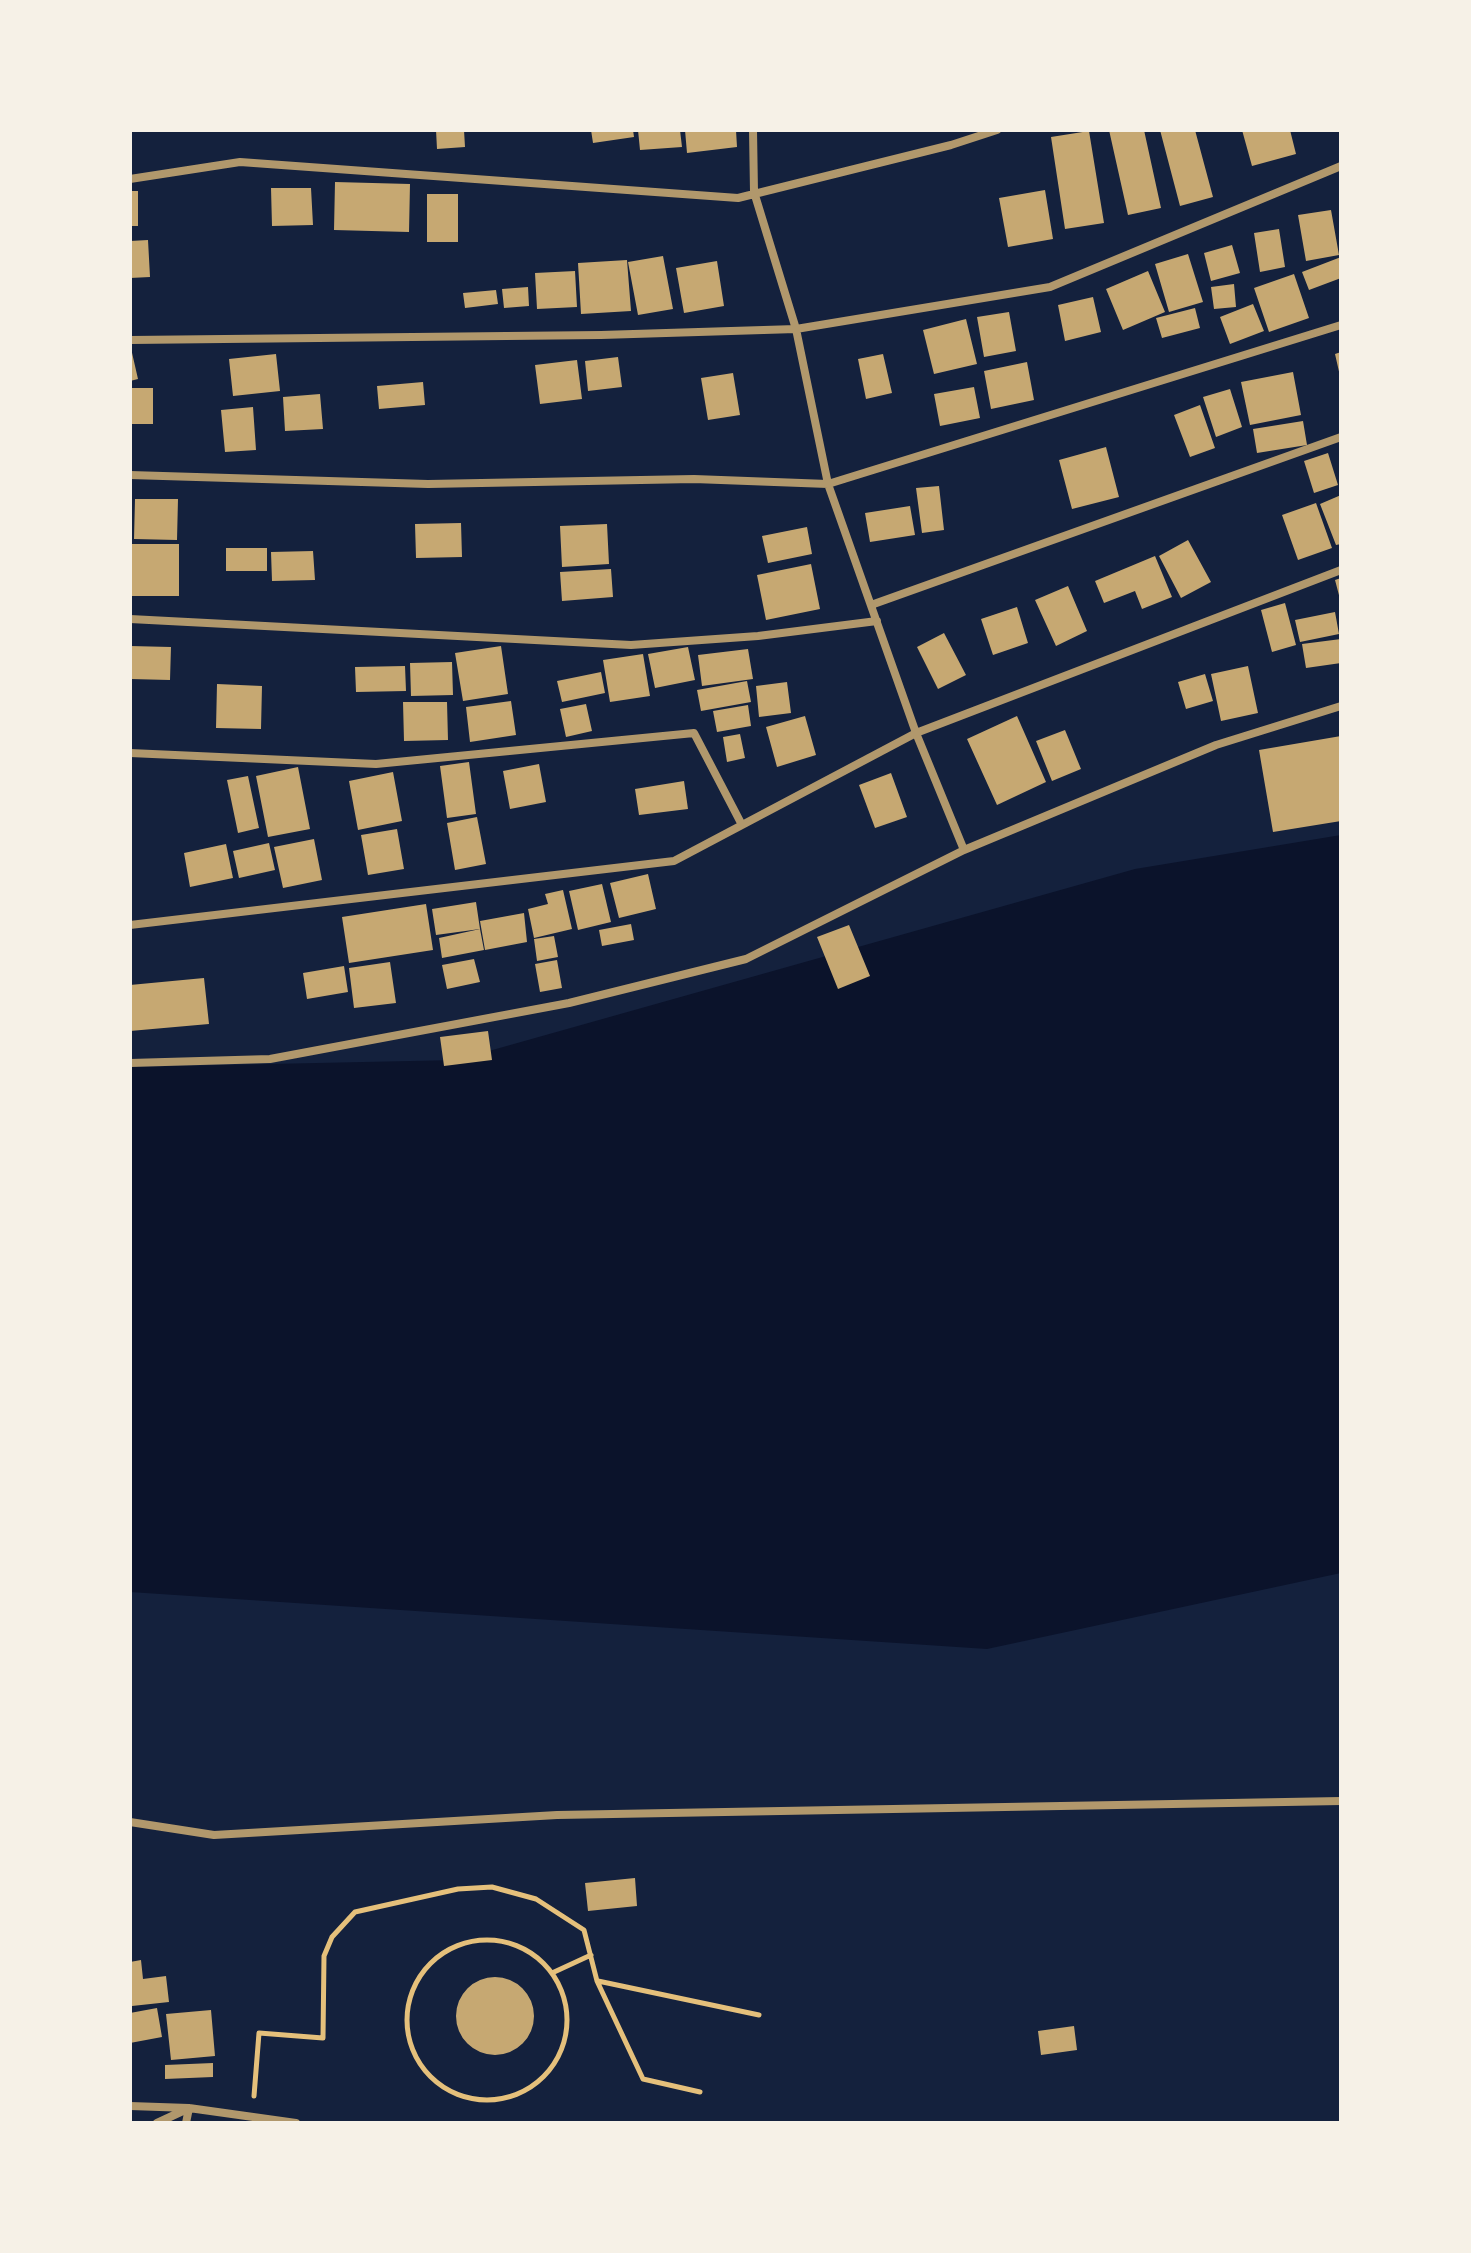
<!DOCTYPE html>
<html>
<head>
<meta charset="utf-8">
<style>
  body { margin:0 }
  #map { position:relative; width:1471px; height:2253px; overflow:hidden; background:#14213d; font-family:"Space Grotesk",sans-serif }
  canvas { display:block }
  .frame { position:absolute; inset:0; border:132px solid #f6f1e7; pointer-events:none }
</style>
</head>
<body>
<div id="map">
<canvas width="1471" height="2253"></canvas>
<div class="frame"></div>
</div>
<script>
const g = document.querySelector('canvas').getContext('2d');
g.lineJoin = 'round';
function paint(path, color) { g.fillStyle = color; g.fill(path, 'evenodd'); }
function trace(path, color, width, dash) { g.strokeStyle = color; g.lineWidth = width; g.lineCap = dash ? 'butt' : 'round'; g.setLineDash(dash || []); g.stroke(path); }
const water = new Path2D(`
  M1341,835V1573L987,1649L130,1592V1067L457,1060L1135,869Z`);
const building = new Path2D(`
  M436,130H464L465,147L437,149Z
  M591,130H633L634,137L593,143Z
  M638,130H680L682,147L640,150Z
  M685,130H736L737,147L687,153Z
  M1109,130H1144L1161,208L1128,215Z
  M1160,130H1195L1213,197L1180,206Z
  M1242,130H1290L1296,154L1252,166Z
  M1089,131L1104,223L1065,229L1051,137Z
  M335,182L410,184L409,232L334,230Z
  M271,188H311L313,225L272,226Z
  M1045,190L1053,239L1008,247L999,198Z
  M130,191H138V226H130Z
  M427,194H458V242H427Z
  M1331,210L1339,255L1306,261L1298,215Z
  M1279,229L1285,267L1260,272L1254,233Z
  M148,240L150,277L130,278V241Z
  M1232,245L1240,273L1211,281L1204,253Z
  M1188,254L1203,302L1169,312L1155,264Z
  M663,256L673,309L638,315L628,262Z
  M1341,257V278L1309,290L1302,272Z
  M627,260L631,311L581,314L578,263Z
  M717,261L724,306L684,313L676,268Z
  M575,271L577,307L537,309L535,273Z
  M1148,271L1165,312L1123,330L1106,289Z
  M1294,274L1309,318L1269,332L1254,288Z
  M1234,284L1236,307L1214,309L1211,287Z
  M528,287L529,306L504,308L502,289Z
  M496,290L498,304L465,308L463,293Z
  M1093,297L1101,332L1065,341L1058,305Z
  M1253,304L1264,331L1230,344L1220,317Z
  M1195,308L1200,328L1162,338L1156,318Z
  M1009,312L1016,351L984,357L977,317Z
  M966,319L977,364L934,374L923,330Z
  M130,344L138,379L130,381Z
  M1341,352V376H1340L1335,354Z
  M276,354L280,391L233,396L229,359Z
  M883,354L892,393L866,399L858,359Z
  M618,357L622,387L588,391L585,361Z
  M577,360L582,399L540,404L535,365Z
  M1027,362L1034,400L991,409L984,371Z
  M1293,372L1301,415L1250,425L1241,382Z
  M733,373L740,415L708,420L701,378Z
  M423,382L425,405L379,409L377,386Z
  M974,387L980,418L940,426L934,394Z
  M130,388H153V424H130Z
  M1230,389L1242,427L1216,437L1203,397Z
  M320,394L323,429L285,431L283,397Z
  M1200,405L1215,448L1190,457L1174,415Z
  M253,407L256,450L225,452L221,410Z
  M1303,421L1307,445L1257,453L1253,429Z
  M1106,447L1119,497L1072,509L1059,460Z
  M1328,453L1338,485L1314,493L1304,461Z
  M939,486L944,530L922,533L916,488Z
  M1341,495V544L1336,545L1320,504Z
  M135,499H178L177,540L134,539Z
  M1316,503L1332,548L1298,560L1282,515Z
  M910,506L915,535L870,542L865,513Z
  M461,523L462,557L416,558L415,524Z
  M607,524L609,564L562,567L560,526Z
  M807,527L812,554L768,563L762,536Z
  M1188,540L1211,582L1181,598L1159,556Z
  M130,544H179V596H130Z
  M226,548H267V571H226Z
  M313,551L315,580L272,581L271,552Z
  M1155,556L1172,597L1142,609L1135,591L1104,603L1095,581Z
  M811,564L820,609L766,620L757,575Z
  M611,569L613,597L562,601L560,572Z
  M1341,578V599H1340L1335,580Z
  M1068,586L1087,631L1056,646L1035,600Z
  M1285,603L1296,645L1272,652L1261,610Z
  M1017,607L1028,643L993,655L981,619Z
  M1335,612L1339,634L1300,642L1295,620Z
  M944,633L966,675L938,689L917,647Z
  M1341,639V663L1306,668L1302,644Z
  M130,646L171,647L170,680L130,679Z
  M501,646L508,694L463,701L455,653Z
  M688,647L695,680L655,688L648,654Z
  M748,649L753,679L702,686L698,655Z
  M643,654L650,696L610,702L603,660Z
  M452,662L453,695L411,696L410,663Z
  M405,666L406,691L356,692L355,667Z
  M1248,666L1258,713L1221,721L1211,674Z
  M601,672L605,693L562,702L557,681Z
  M1205,674L1213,701L1186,709L1178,682Z
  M747,681L751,702L701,711L697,690Z
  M787,682L791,713L759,717L756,686Z
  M217,684L262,686L261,729L216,728Z
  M511,701L516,735L470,742L466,707Z
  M403,702H447L448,740L404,741Z
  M586,704L592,731L566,737L560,709Z
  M748,705L751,726L717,732L713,711Z
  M805,716L816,755L777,767L766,727Z
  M1017,716L1046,782L997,805L967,739Z
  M1065,730L1081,769L1052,781L1036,741Z
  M740,734L745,758L727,762L723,737Z
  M1341,736V821L1273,832L1259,750Z
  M469,762L476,814L447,818L440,766Z
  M539,764L546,802L510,809L503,771Z
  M298,767L310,829L268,837L256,776Z
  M393,772L402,821L358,830L349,781Z
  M891,773L907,817L875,828L859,785Z
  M248,776L259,828L238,833L227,780Z
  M684,781L688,809L639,815L635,789Z
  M477,817L486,864L455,870L447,823Z
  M397,829L404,869L368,875L361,835Z
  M314,839L322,880L283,888L274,847Z
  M269,843L275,870L239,878L233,851Z
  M226,844L233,878L190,887L184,853Z
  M648,874L656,909L619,918L610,883Z
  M602,884L611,922L578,930L569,891Z
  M563,890L572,929L534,938L528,909L548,904L545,894Z
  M476,902L480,929L436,935L432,909Z
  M426,904L433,950L349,963L342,917Z
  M524,913L527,942L485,950L480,921Z
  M631,924L634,940L602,946L599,930Z
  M849,925L870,976L838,989L817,937Z
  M480,929L484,950L442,958L439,938Z
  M554,936L558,957L537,961L534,939Z
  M474,959L480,982L447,989L442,965Z
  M557,960L562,988L540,992L535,964Z
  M390,962L396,1003L354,1008L349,968Z
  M344,966L348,992L307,999L303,973Z
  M204,978L209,1024L130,1031V985Z
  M488,1031L492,1060L444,1066L440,1037Z
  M635,1878L637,1906L588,1911L585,1883Z
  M141,1960L143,1979L166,1976L169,2002L132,2006L130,1962Z
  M456 2016a39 39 0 1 1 78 0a39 39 0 1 1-78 0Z
  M157,2008L162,2037L130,2043V2013Z
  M211,2010L215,2056L171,2060L166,2014Z
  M1074,2026L1077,2050L1041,2055L1038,2031Z
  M213,2063V2077L165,2079V2065Z`);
const path = new Path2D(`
  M407 2020a80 80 0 1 1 160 0a80 80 0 1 1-160 0Z
  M552,1973L591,1955
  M598,1981L759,2015
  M254,2096L259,2033L323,2038L324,1956L332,1937L355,1912L458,1889L492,1887L536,1899L584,1930L597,1981L643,2079L700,2092`);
const minor = new Path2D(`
  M753,130L754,192L796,329L828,484L916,733L964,850
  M130,179L240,162L738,198L951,145L997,130
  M130,340L601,335L796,329L1050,287L1341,166
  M130,475L428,484L694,479L828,484L1341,325
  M871,605L1341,437
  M130,619L631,645L758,636L877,621
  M130,753L376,764L694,733L742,825
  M130,925L674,861L916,733L1341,570
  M130,1063L270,1059L569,1003L746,959L964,850L1216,745L1341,706
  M130,1822L214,1835L557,1815L1341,1801
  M130,2106L189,2108L296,2123
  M157,2123L185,2110
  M186,2123L189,2108`);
paint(water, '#0b132b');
paint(building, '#c6a872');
trace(path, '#e5c07b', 5);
trace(minor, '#b1986c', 8);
</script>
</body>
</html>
